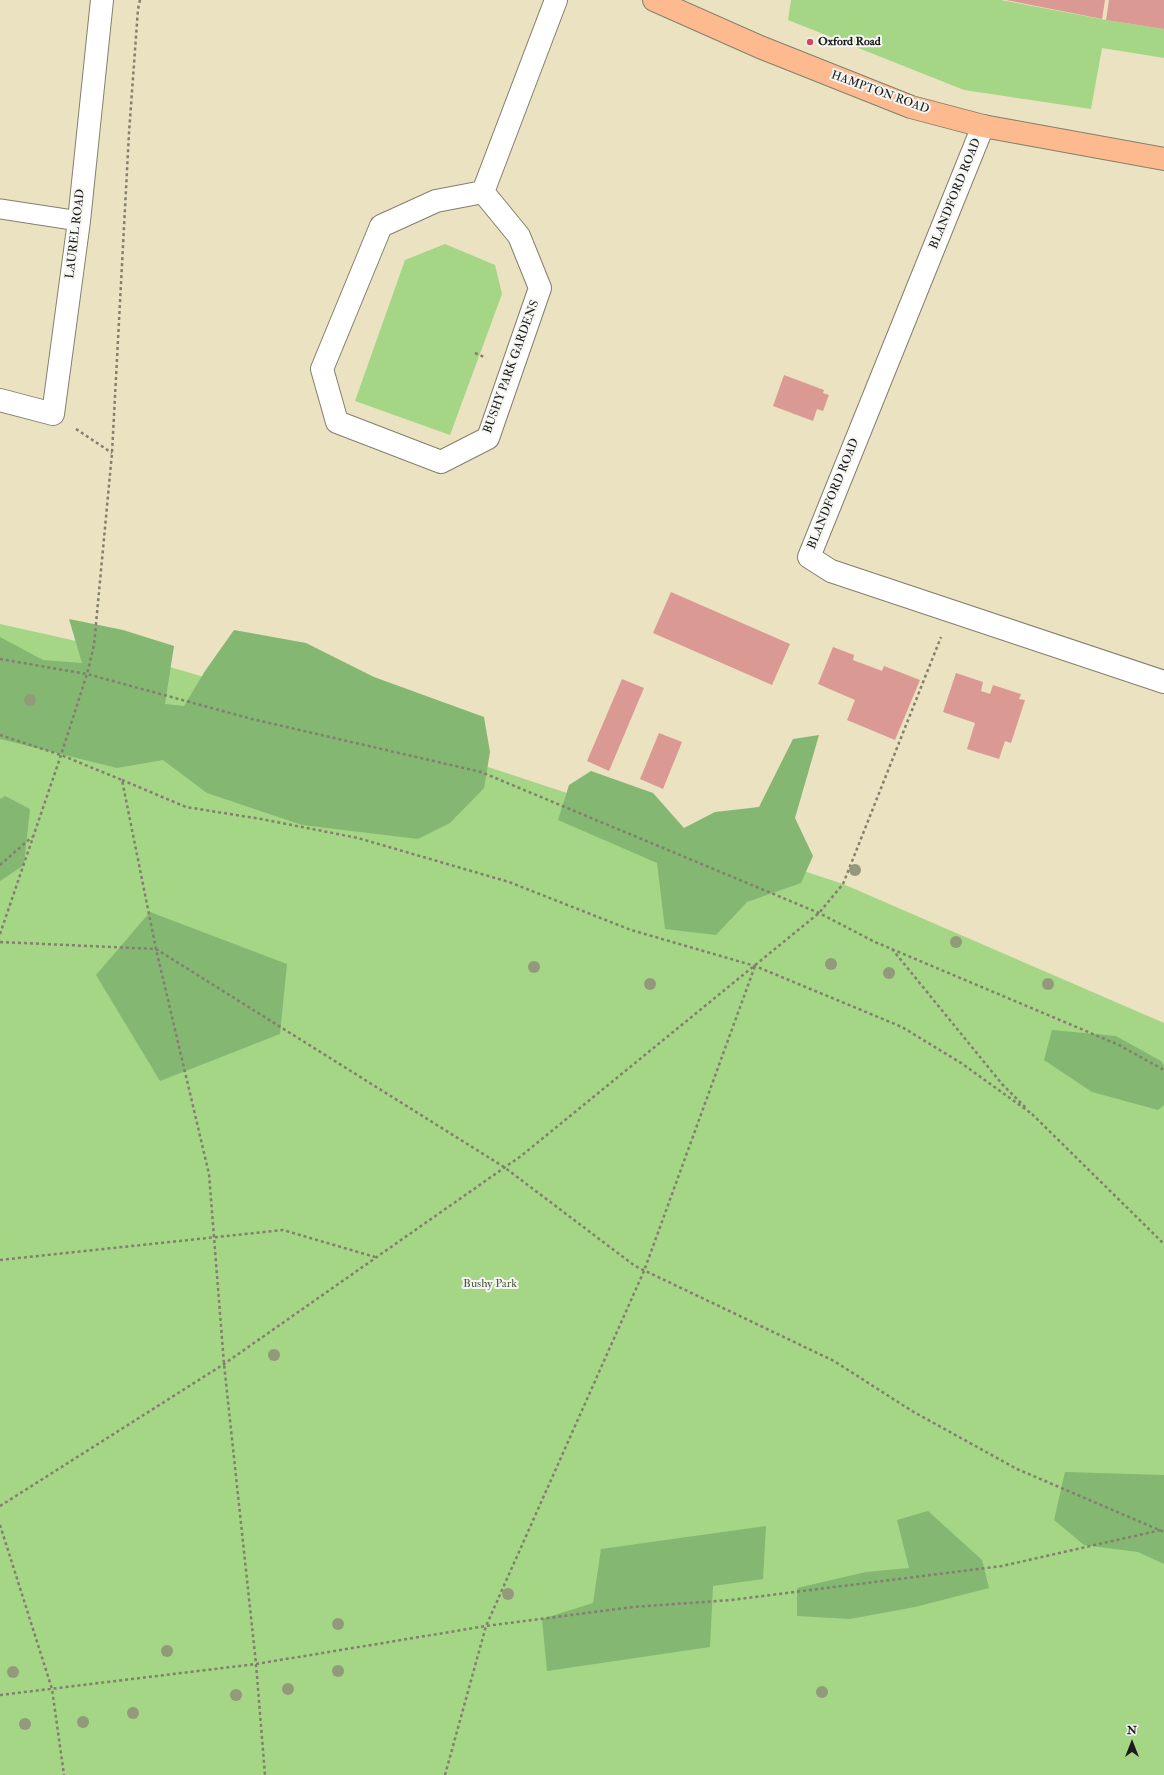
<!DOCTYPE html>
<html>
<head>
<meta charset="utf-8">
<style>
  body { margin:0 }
  #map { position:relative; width:1164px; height:1775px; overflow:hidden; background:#eae2c1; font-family:"IM FELL Double Pica",serif }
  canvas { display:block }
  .north { position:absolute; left:1112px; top:1723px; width:40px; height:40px; -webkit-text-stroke:3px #f6f6f2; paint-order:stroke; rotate:0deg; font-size:11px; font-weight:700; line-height:16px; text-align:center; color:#1c1c1c }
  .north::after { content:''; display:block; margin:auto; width:14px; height:18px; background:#1c1c1c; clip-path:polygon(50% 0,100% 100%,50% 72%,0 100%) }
</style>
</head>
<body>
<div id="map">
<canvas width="1164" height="1775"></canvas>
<div class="north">N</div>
</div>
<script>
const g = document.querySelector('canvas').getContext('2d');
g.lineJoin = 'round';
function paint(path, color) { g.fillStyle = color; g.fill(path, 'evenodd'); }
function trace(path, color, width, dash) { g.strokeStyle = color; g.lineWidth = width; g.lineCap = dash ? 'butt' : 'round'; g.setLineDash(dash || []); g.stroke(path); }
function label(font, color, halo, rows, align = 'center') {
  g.font = font + ' "IM FELL Double Pica",serif'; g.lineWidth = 4; g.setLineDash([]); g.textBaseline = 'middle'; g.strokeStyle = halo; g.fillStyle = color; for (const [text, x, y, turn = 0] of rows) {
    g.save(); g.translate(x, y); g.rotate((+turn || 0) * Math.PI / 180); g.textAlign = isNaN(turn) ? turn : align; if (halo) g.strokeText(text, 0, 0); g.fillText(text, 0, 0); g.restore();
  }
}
const green = new Path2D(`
  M791,0H1001L1106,20L1164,29V58L1102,48L1091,109L964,90L788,20Z
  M445,244L495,265L502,294L450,435L355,401L405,260Z
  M0,624L94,645L294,703L843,884L1164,1023V1775H0Z`);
const forest = new Path2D(`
  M69,619L123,630L174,646L165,704L184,706L205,671L234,630L306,643L374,677L484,717L490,752L484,788L450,823L418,839L302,825L207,793L163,760L117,768L0,739V637L43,660L82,663Z
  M819,735L795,818L813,856L801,883L747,902L716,935L665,929L657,863L558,820L569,785L591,771L653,793L684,828L715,812L759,807L793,739Z
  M5,796L30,809L24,865L0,881V799Z
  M150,912L287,964L280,1034L160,1081L96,975Z
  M1052,1030L1116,1036L1161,1061L1164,1065V1105L1158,1110L1092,1092L1044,1060Z
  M1065,1472L1164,1475V1564L1138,1552L1084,1545L1054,1520Z
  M928,1511L982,1560L989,1588L915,1607L850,1619L797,1616V1588L866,1572L909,1568L897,1520Z
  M766,1526L763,1579L713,1586L710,1647L547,1671L542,1619L593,1603L601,1549Z`);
const building = new Path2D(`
  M1006,0H1105L1102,19Z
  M1109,0H1164V29L1106,20Z
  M784,375L824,390L823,393L829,395L823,411L817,409L813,421L773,406Z
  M671,592L790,644L772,685L653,633Z
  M833,647L854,655L853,660L869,666L882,671L884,666L920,680L895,740L847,720L855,700L818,684Z
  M956,673L983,682L981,691L990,694L993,685L1021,694L1019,699L1025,700L1011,743L1005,741L999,759L967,749L975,723L943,712Z
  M622,679L644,688L609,771L587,761Z
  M659,733L682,742L663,789L640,779Z`);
const path = new Path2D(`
  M475,353L486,358
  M76,429L112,453
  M0,659L87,674L252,719L481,772L819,913L875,942L1119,1045L1164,1070
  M0,735L61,755L122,780L156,949L209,1174L224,1364L256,1664L265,1775
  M122,780L186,807L261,819L358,838L509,882L631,930L755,966L902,1027L961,1063L1032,1114
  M0,865L32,837
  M0,934L61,755L87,674L94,645L112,453L129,133L138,9L140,0
  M0,942L156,949L504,1167L635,1266L834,1361L912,1411L1017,1469L1164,1532
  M892,949L1002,1084L1027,1109
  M1032,1114L1164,1244
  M0,1260L283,1230L375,1257
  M0,1506L224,1364L521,1156L819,913L843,884L941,637
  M0,1525L52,1689L64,1775
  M0,1695L256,1664L486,1626L633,1607L731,1600L1002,1566L1161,1530
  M445,1775L486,1626L644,1271L755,966`);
const service = new Path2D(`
  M0,209L79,221`);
const minor = new Path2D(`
  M983,126L809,557L831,571L1164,682
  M483,192L519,236L540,288L488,438L441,462L337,422L322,369L381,226L436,201Z
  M483,192L556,0
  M0,400L53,414L79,221L102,0`);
const primary = new Path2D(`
  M654,0L760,47L911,107L983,126L1164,159`);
const trees = [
  [30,700],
  [855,870],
  [956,942],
  [831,964],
  [534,967],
  [889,973],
  [650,984],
  [1048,984],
  [274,1355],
  [508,1594],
  [338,1624],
  [167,1651],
  [338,1671],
  [13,1672],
  [288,1689],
  [822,1692],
  [236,1695],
  [133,1713],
  [83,1722],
  [25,1724]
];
const markers = [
  [810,42,4,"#d1495b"]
];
const poiNames = [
  ["Oxford Road",818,42]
];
const streetNames = [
  ["HAMPTON ROAD",880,93,20],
  ["BLANDFORD ROAD",956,194,-68],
  ["LAUREL ROAD",76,234,-83],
  ["BUSHY PARK GARDENS",512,367,-70],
  ["BLANDFORD ROAD",834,494,-68]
];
const parkNames = [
  ["Bushy Park",490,1284]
];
paint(green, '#a5d685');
paint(forest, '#84b772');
paint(building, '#db9994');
trace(service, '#837f6e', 21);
trace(minor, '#837f6e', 24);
trace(primary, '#837f6e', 24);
trace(path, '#837f6e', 2.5, [3, 3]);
trace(service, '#fff', 19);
trace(minor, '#fff', 22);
trace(primary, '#fcba8e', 22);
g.fillStyle = '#93997b';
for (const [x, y] of trees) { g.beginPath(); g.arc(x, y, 6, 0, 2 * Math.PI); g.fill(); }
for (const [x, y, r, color] of markers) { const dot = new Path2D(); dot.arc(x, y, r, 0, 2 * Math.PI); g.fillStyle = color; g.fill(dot); trace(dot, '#f6f6f2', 1.5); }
label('bold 12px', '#1c1c1c', '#f6f6f2', poiNames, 'left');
label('12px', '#1c1c1c', '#f6f6f2', streetNames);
label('12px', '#4c5d41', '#f6f6f2', parkNames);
</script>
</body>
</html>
